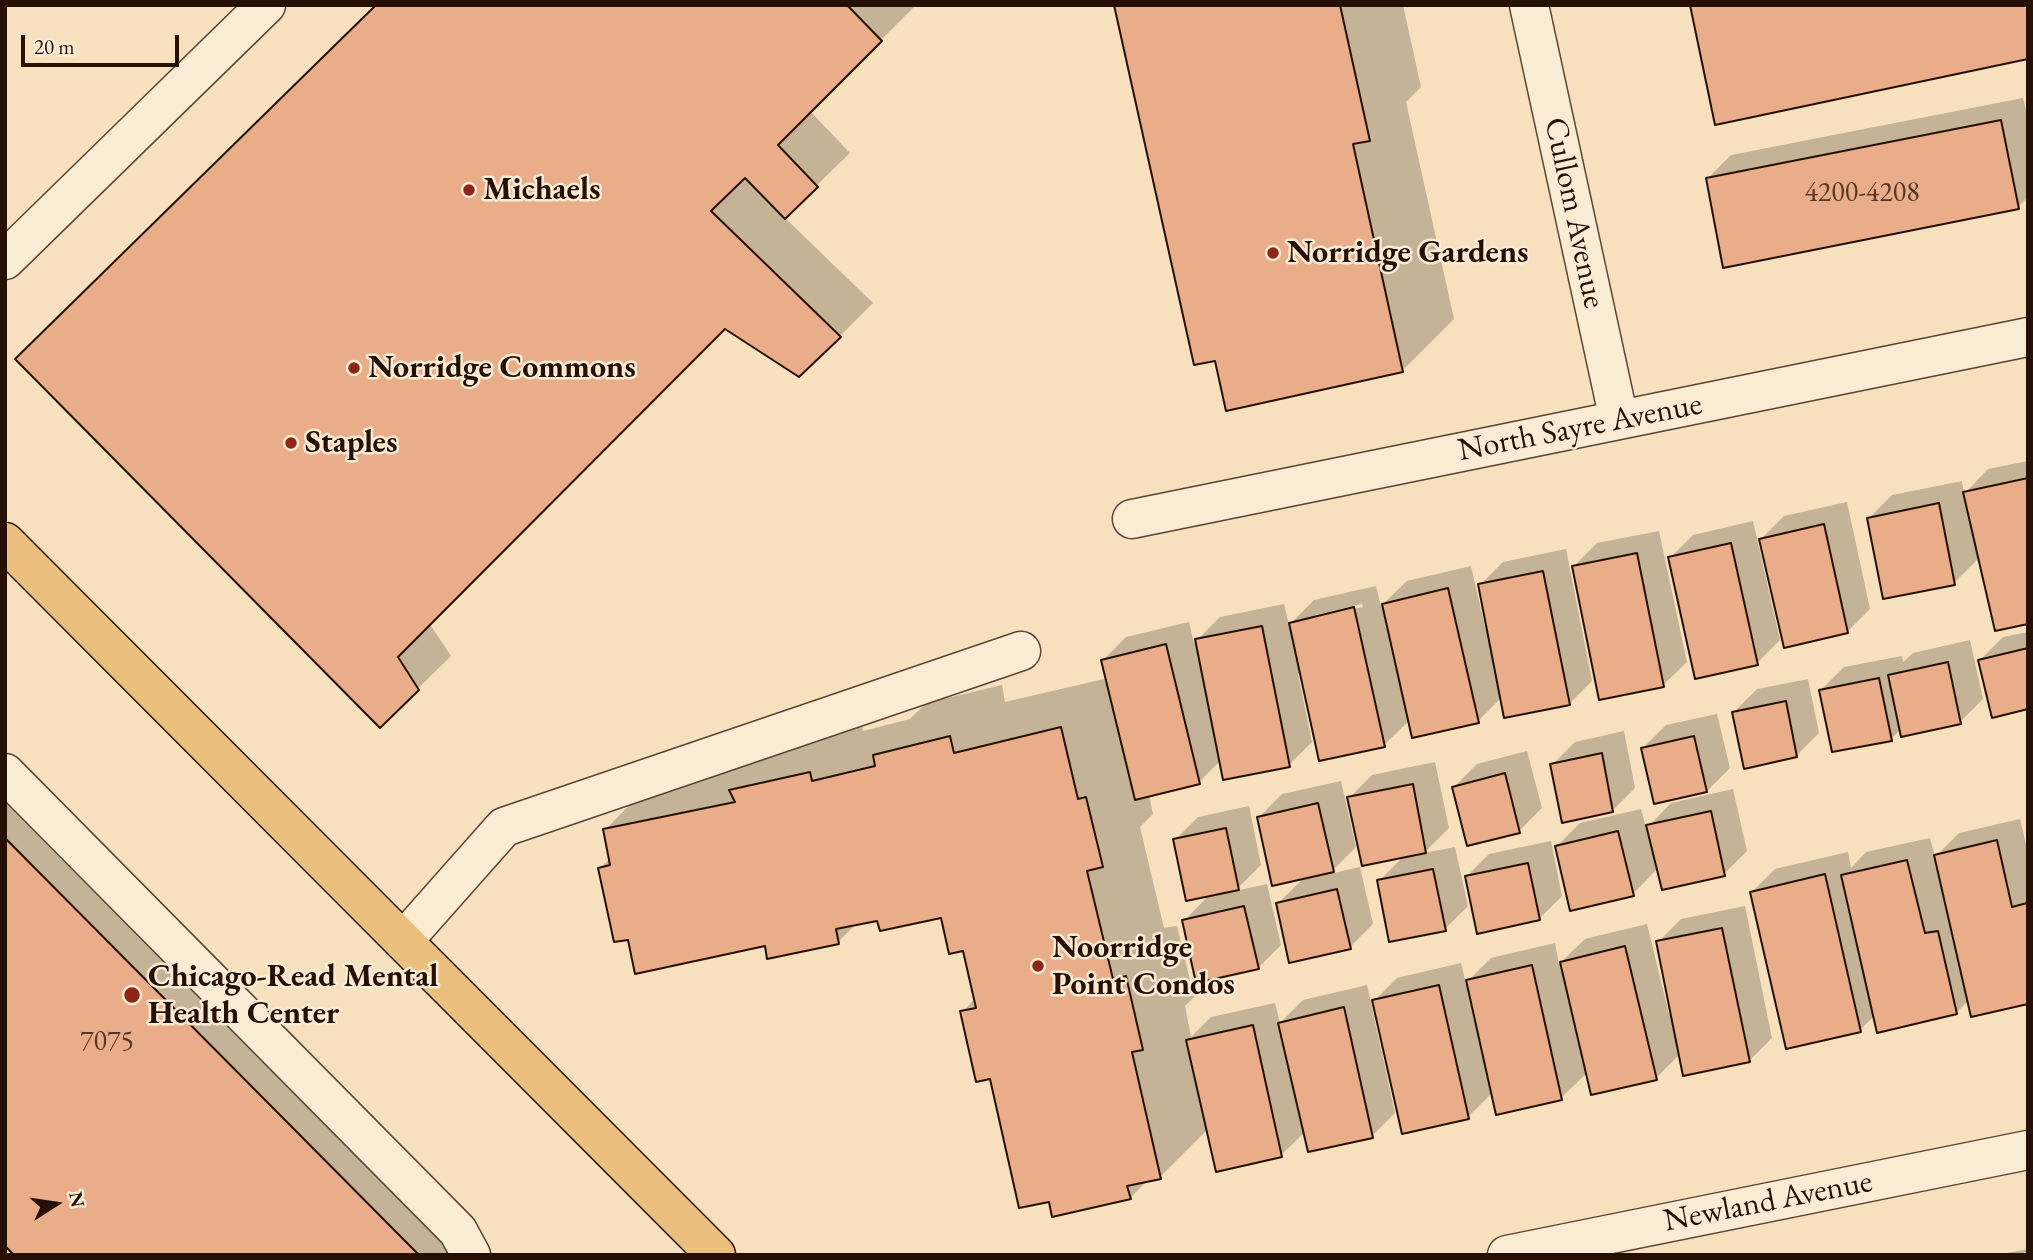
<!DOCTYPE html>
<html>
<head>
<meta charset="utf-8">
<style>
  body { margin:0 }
  #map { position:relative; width:2033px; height:1260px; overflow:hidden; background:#f6e0bd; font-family:"EB Garamond",serif }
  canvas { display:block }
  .frame { position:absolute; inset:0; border:7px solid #261006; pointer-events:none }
  .north { position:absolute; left:21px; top:1169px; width:70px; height:70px; -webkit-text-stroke:5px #f9ebd4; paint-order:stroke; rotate:78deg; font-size:19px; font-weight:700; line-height:28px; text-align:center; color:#261006 }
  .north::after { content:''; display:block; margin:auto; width:24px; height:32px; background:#261006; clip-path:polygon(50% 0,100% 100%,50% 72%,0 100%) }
  .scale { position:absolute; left:21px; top:35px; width:158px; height:32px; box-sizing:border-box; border:4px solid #261006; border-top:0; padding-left:9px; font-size:21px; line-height:24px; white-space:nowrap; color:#261006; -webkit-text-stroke:5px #f9ebd4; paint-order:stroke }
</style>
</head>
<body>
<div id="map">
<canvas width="2033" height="1260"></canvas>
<div class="frame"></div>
<div class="north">N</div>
<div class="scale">20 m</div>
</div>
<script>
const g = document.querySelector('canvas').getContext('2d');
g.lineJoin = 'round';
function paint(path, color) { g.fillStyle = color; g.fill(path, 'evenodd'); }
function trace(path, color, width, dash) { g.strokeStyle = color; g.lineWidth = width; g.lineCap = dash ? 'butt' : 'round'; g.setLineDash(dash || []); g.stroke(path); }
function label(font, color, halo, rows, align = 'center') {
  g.font = font + ' "EB Garamond",serif'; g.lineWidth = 5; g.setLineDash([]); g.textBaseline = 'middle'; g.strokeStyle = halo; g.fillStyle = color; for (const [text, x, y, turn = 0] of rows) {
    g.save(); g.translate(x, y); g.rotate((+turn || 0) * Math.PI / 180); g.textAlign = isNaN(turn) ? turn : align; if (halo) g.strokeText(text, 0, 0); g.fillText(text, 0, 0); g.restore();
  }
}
const shadow = new Path2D(`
  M378,5H912L914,7L810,111L850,153L784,217L873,303L840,336L725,326L429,623L451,656L380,726Z
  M1116,5H1403L1421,87L1406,102L1454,319L1402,371L1217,359Z
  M2023,98L2028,119V197L2018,207L1708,178L1731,155Z
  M2028,461V622L1980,557L1954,583L1869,518L1892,495L1962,481L1964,494L1988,469Z
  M1847,502L1870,609L1847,632L1761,539L1784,516Z
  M1753,521L1780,640L1757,663L1670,558L1693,535Z
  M1659,531L1687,662L1663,685L1574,566L1597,543Z
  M1566,549L1592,681L1569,704L1502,697L1478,721L1410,720L1384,745L1302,673L1298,674L1312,742L1289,765L1221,760L1199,782L1149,795L1153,814L1140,827L1164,928L1177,926L1194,997L1185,1006L1191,1037L1211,1017L1275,1003L1280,1023L1303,1000L1367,985L1395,1113L1372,1136L1305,1132L1281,1155L1208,1129L1160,1177L1148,1180L1130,1198L1051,1200L962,1012L975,999L964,949L943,916L879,919L857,923L838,942L766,944L629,938L600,868L611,858L605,830L656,778L861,721L863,731L910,719L926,703L1002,685L1005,702L1108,678L1103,660L1126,637L1189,622L1194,643L1220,617L1284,604L1289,625L1314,600L1376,586L1381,606L1407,581L1471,566L1486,631L1489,630L1480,585L1503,562ZM1362,604L1363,607L1315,618V615Z
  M2028,632V708L1980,660L2003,637Z
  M1970,640L1983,699L1960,722L1901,729L1891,739L1821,690L1844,667L1902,656L1903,662L1913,653Z
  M1808,679L1819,733L1796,756L1734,712L1757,689Z
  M1717,714L1730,768L1707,791L1643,748L1666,725Z
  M1624,731L1635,788L1612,811L1552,765L1575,742Z
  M1527,751L1542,808L1519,831L1454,787L1477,764Z
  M5,757L484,1238L466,1255H16L5,1244Z
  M1435,762L1449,828L1424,853L1455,847L1468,906L1445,929L1379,881L1404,856L1349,798L1372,775Z
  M1341,781L1356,847L1329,874L1360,867L1373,924L1350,947L1278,903L1305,877L1259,817L1282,794Z
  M1733,789L1747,851L1724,874L1658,868L1633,894L1557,846L1580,823L1641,809L1646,829L1671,803Z
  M1249,806L1261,865L1235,891L1267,884L1281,945L1258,968L1184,921L1210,894L1175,840L1198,817Z
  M2020,819L2028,853V1002L1969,1000L1956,1013L1875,1015L1860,1030L1752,892L1775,869L1848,852L1851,868L1866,852L1930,838L1935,857L1959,833Z
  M1551,841L1562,896L1539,919L1466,877L1489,854Z
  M1745,906L1772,1038L1749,1061L1680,1054L1656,1078L1587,1073L1561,1098L1493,1092L1468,1117L1374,1001L1397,978L1461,963L1466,983L1491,958L1555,943L1559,964L1585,939L1647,924L1669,1014L1672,1013L1658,942L1681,919Z
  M2028,1249V1255H1996Z`);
const building = new Path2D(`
  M376,5H847L882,41L778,145L818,187L785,219L745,178L711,211L841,337L799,377L725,329L398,657L419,690L380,728L15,359Z
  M1114,5H1340L1370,141L1353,144L1403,372L1226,411L1215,361L1194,365Z
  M1690,5H2028V59L1715,125Z
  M2001,120L2019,209L1723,268L1706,178Z
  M2028,478V624L1995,631L1963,492Z
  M1939,503L1955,585L1883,599L1867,518Z
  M1824,524L1848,633L1784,648L1759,539Z
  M1731,543L1758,665L1695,679L1668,557Z
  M1637,553L1664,687L1599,700L1572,566Z
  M1543,571L1570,705L1504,718L1478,584Z
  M1448,588L1479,723L1412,738L1382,604Z
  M1354,607L1385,747L1319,761L1289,623Z
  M1262,626L1290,767L1223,780L1195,639Z
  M1166,644L1200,784L1135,800L1101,660Z
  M2028,648V709L1992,718L1978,660Z
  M1948,662L1961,724L1901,737L1888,675Z
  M1879,678L1892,741L1832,752L1819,690Z
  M1786,701L1797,757L1744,769L1732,712Z
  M1061,727L1078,799L1086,797L1103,867L1087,871L1113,979L1126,976L1143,1050L1132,1052L1161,1179L1127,1186L1131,1199L1052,1217L1049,1202L1019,1208L990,1079L976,1082L960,1011L976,1008L963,951L949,954L941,918L880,931L877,921L836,929L839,944L767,959L765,946L635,974L628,940L614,942L598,868L610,865L603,829L735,802L729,790L810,772L812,781L875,766L873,755L950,736L954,753Z
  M1694,736L1707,792L1654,804L1641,748Z
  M1602,753L1613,812L1562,823L1550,764Z
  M1505,773L1520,833L1467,846L1452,787Z
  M1413,784L1426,853L1362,866L1347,797Z
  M1318,803L1334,872L1272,886L1257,817Z
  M1711,811L1725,876L1662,890L1646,825Z
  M1226,828L1239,890L1186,901L1173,839Z
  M1618,831L1634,896L1570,911L1555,846Z
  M5,838L419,1255H14L5,1246Z
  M1997,840L2012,907L2027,903L2028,908V1004L1971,1017L1934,855Z
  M1907,860L1925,933L1938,931L1957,1014L1877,1033L1841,875Z
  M1528,863L1540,920L1477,934L1465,876Z
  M1433,869L1446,931L1389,942L1377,880Z
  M1825,874L1861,1032L1786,1049L1750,892Z
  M1337,889L1351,949L1289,963L1276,903Z
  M1244,906L1259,969L1196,983L1182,920Z
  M1722,928L1750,1062L1683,1076L1656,941Z
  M1625,946L1657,1080L1591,1095L1560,962Z
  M1532,965L1562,1100L1496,1115L1466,980Z
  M1439,985L1469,1119L1402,1134L1372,1000Z
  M1344,1007L1373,1138L1308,1152L1278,1023Z
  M1253,1025L1282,1157L1216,1172L1186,1040Z`);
const minor = new Path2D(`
  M1529,5L1619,420
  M5,260L266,5
  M1132,519L2028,337
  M5,773L458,1231L471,1255
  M403,941L504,827L1021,651
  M1507,1255L2028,1150`);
const major = new Path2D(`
  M5,542L716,1255`);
const markers = [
  [469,190,7,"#8f2418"],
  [1273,253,7,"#8f2418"],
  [354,368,7,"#8f2418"],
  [291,443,7,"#8f2418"],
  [1038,966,7,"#8f2418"],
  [132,995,9,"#8f2418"]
];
const numberNames = [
  ["4200-4208",1862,193],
  ["7075",107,1042]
];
const poiNames = [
  ["Michaels",483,190],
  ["Norridge Gardens",1287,253],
  ["Norridge Commons",368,368],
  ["Staples",305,443],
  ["Noorridge",1052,948],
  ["Point Condos",1052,985],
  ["Chicago-Read Mental",148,977],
  ["Health Center",148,1014]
];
const streetNames = [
  ["Cullom Avenue",1574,213,78],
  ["North Sayre Avenue",1580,428,-11],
  ["Newland Avenue",1768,1202,-11]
];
paint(shadow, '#0003');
paint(building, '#eaad8a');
trace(building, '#261006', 2);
trace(minor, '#5a4434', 41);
trace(major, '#261006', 41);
trace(minor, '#f9ebd4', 38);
trace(major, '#ebc07e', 38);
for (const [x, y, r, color] of markers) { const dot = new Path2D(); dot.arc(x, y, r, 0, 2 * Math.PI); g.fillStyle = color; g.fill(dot); trace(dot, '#f9ebd4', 2.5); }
label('28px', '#573727', null, numberNames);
label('bold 32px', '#261006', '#f9ebd4', poiNames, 'left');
label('32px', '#261006', '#f9ebd4', streetNames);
</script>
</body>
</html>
